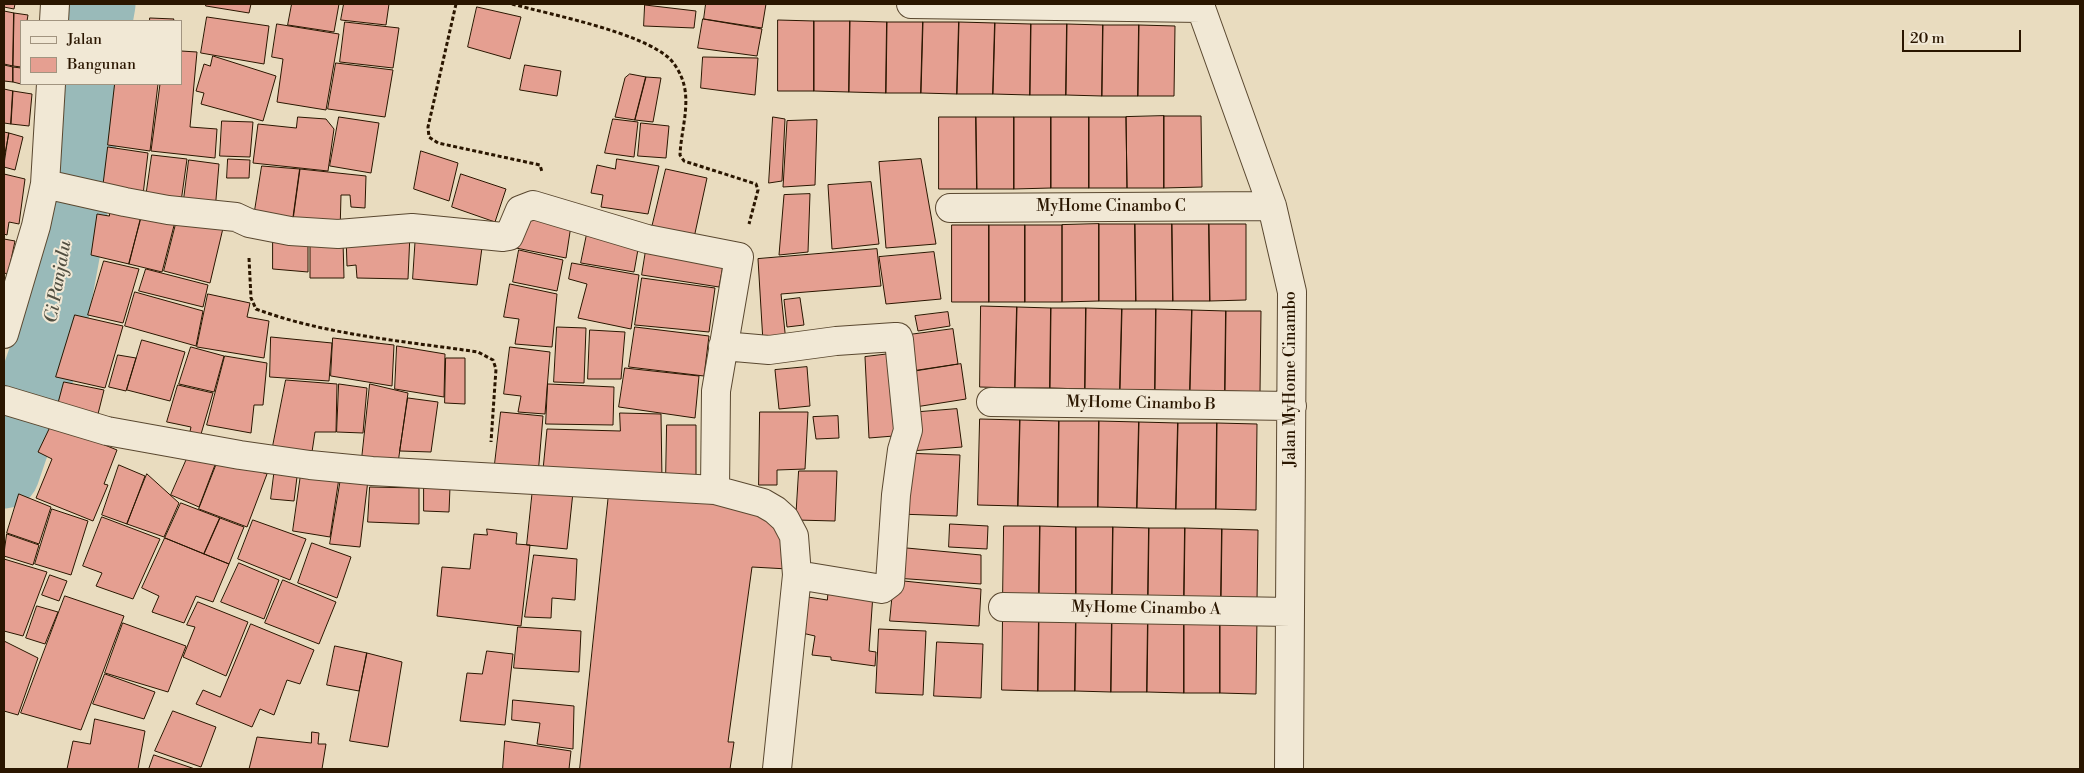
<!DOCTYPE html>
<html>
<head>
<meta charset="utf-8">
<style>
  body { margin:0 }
  #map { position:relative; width:2084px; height:773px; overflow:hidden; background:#e9dcbf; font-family:"Libre Bodoni",serif }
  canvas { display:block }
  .frame { position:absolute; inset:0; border:5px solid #2a1600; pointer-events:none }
  .legend { position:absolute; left:20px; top:20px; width:162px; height:65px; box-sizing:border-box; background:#f1e8d5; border:1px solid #a19480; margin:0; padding:6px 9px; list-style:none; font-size:15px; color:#2a1600 }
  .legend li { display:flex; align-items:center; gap:10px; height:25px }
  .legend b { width:25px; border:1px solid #a19480 }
  .scale { position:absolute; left:1902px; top:30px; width:119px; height:22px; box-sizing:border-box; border:2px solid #2a1600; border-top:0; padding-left:6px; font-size:15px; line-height:18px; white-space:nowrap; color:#2a1600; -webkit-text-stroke:4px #f1e8d5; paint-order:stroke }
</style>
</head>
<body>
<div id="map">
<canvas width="2084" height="773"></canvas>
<div class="frame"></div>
<ul class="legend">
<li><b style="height:6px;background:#f1e8d5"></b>Jalan</li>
<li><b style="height:14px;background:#e59f91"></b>Bangunan</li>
</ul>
<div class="scale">20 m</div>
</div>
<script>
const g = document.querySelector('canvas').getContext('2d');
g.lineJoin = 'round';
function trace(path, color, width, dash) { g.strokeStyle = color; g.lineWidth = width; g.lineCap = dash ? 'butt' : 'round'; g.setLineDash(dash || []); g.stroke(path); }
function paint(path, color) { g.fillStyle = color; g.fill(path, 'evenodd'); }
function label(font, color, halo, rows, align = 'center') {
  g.font = font + ' "Libre Bodoni",serif'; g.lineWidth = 4; g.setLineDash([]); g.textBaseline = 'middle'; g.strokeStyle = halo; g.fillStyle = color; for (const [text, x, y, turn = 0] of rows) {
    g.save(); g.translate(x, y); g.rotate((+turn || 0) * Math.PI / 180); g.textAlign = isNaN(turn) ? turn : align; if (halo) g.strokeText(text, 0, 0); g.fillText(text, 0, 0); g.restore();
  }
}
const river = new Path2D(`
  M97,21L100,4
  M4,473L47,348L71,217L89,84`);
const building = new Path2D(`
  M4,4H15L14,9L4,7Z
  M206,4H251L249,13L206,6Z
  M292,4H339L334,32L288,25Z
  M344,4H389L386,25L341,20Z
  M706,4H766L762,28L704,19Z
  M645,5L696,11L694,28L644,26Z
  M477,7L521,17L510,59L468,47Z
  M4,11L14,13L13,66L4,64Z
  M14,13L28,15L27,21H21V67L13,66Z
  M207,17L269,26L264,64L201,53Z
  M150,18L174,19L173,21H150Z
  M703,19L762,29L757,56L698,48Z
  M778,20L814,21V91H778Z
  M814,21H850L849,92L814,91Z
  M850,21L887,22L886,93L849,92Z
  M345,22L399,28L393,68L340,62Z
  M887,22H923L921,93H886Z
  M923,22H959L957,94L921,93Z
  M959,22L995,23L993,94H957Z
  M995,23L1031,24L1030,95L993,94Z
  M277,24L339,34L326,110L277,102L283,59L272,57Z
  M1031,24H1067L1066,95H1030Z
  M1067,24L1103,25L1102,96L1066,95Z
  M1103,25H1139L1138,96H1102Z
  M1139,25L1175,26L1174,96H1138Z
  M181,51L197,52L190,127L217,129L215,158L151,151L160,84H181Z
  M213,56L276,76L263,121L201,104L204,93L196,91L204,64L210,66Z
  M703,57L758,58L755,95L701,88Z
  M336,63L393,70L385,117L328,109Z
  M4,65L13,67V82L4,81Z
  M525,65L561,71L557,96L520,90Z
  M13,67L21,68V84L13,82Z
  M630,74L646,77L635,120L615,117L625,78Z
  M646,77L661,78L653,122L635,120Z
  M115,84H158L150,151L108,145Z
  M4,89L13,91L11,124L4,123Z
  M13,91L32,94L29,126L11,124Z
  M1164,116H1201L1202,187L1164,188Z
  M1164,116V188H1127L1126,117Z
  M298,117L326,119L334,129L328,171L253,163L258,124L296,128Z
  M339,117L379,123L371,173L330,166Z
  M773,117L785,119L782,181L769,183Z
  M939,117H976L977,189H939Z
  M976,117H1014V189H977Z
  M1014,117H1051V188L1014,189Z
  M1051,117H1089V188H1051Z
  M1089,117H1126L1127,188H1089Z
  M613,119L638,122L634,157L605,153Z
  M817,120L815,185L783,187L787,121Z
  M222,121L253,122L250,157L220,156Z
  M641,123L669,126L666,158L638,156Z
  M4,132L9,133L4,158Z
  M9,133L23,137L15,170L4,167Z
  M108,147L148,153L142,203L102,196Z
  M421,151L458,163L449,201L414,189Z
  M152,155L187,159L180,209L145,204Z
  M228,159L250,160L249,178H227Z
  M617,159L659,166L648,214L601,207L603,195L591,193L597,165L615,169Z
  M921,159L936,244L886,248L879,162Z
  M189,160L219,164L215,211L184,199Z
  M262,166L300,169L292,227L253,223Z
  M300,169L366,176L365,208L351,207L350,195H341L340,233L292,227Z
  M666,169L707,178L692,247L649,240Z
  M4,174L25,179L19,224L9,222L7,235L4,234Z
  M461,174L506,189L495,222L452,207Z
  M871,182L879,244L832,249L828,185Z
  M810,194L808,252L779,255L784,195Z
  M111,203L143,208L129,264L91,255L97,214L109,216Z
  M144,208L177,214L162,272L129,264Z
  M523,210L572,219L566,258L516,248Z
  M179,212L224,224L210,283L164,271Z
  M1099,224H1135L1136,301H1099Z
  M1099,224V301L1062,302V225Z
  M1135,224H1172L1173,301H1136Z
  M1172,224H1209L1210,301H1173Z
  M1209,224H1246V300L1210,301Z
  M952,225H989V302H952Z
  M989,225H1025V302H989Z
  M1025,225H1062V302H1025Z
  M588,229L640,238L634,272L581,263Z
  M410,233L408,279L357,278L356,265L347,266L346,234Z
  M416,233L483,240L477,285L413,279Z
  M273,234L308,238V272L273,269Z
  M4,239L15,241L8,274L4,273Z
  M343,241L344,278H310V242Z
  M647,244L725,255L719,287L642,275Z
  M877,249L881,286L781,294L786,342H763L758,259Z
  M519,250L563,260L557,291L513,282Z
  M934,252L941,299L886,304L879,257Z
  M104,261L139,269L123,323L88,315Z
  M572,263L639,275L631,329L578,318L587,284L569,279Z
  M146,269L208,285L203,307L139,291Z
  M642,278L715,288L709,332L635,325Z
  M510,284L557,294L552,347L515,344L519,319L504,317Z
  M135,292L203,311L196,346L125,326Z
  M208,294L250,303L247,317L269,321L264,358L197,347Z
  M800,298L804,325L787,327L784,300Z
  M981,306L1017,307L1015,388L980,387Z
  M1017,307L1051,308L1050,388H1015Z
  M1051,308H1086L1085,389L1050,388Z
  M1086,308L1122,309L1120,390L1085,389Z
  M1122,309H1156L1155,390H1120Z
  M1156,309L1192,310L1190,391L1155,390Z
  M1192,310L1226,311L1225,391H1190Z
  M1226,311H1261L1260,392L1225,391Z
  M948,312L950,326L918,331L915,316Z
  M75,315L123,326L105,388L56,377Z
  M557,327L586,328L584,383L554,382Z
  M635,327L709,336L704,376L629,367Z
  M953,329L958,364L905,372L901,336Z
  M590,330L625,332L621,379H588Z
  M271,337L332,343L329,381L270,377Z
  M333,338L394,345L392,386L331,376Z
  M142,340L185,352L170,401L127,390Z
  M397,346L445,354L444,397L395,389Z
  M191,347L224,356L214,392L179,384Z
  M510,347L550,352L545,414L518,412L521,396L504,394Z
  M898,353L906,435L869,438L865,357Z
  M118,355L136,358L126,391L109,387Z
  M225,356L267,363L263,405H254L251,433L207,425Z
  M446,358H465V404L445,403Z
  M961,364L966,399L909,408L905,373Z
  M807,367L810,406L779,409L775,370Z
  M625,368L699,376L695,418L619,407Z
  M286,380L337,384L336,432H315L312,452L273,446Z
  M64,382L104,390L96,422L56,412Z
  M339,384L367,388L363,433L337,432Z
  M370,384L408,393L397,470L361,468Z
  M548,384L614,387L613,425L546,424Z
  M178,385L213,393L199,441L188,440L191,427L167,422Z
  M408,398L438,402L431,452L400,451Z
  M957,409L962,447L910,451L908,413Z
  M501,412L543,416L538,475L494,472Z
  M760,412H808L805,469L777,470V485H759Z
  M620,413L661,414L662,481L542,480L547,429L620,431Z
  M838,416L839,438L816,439L813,417Z
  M980,419L1020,420L1018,506L978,505Z
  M1020,420L1059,421L1058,507L1018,506Z
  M1059,421H1099L1098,507H1058Z
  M1099,421L1139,422L1137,508L1098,507Z
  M1139,422L1178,423L1176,509L1137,508Z
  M1178,423H1217L1216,509H1176Z
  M1217,423L1257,424L1256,510L1216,509Z
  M56,425L117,450L104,484L108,485L93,521L36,498L52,459L38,452L50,427Z
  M667,425H696V480L666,479Z
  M902,453L960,455L957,516L898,514Z
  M189,454L218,457L199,507L171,495Z
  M219,458L267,474L247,527L199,509Z
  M119,465L145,476L127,524L102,515Z
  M275,467L298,469L294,501L271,499Z
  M799,471H837L835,521L796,520Z
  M147,474L179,503L164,537L127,524Z
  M301,474L339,478L330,537L293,531Z
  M341,478L368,480L360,547L330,544Z
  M424,486L450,487L449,512L424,511Z
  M370,487L419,488V524L368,522Z
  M533,488L573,492L567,549L527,545Z
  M609,493L752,508L774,525L786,546L788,569L752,567L728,742H734L730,769H580Z
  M19,494L51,507L39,544L7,533Z
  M181,503L220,518L204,554L165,538Z
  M52,509L88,521L71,575L35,564Z
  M102,517L160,539L133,599L96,586L102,573L83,566Z
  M220,518L244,527L229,564L204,554Z
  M253,520L306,539L290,580L238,559Z
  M950,524L988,526L987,549L949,547Z
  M1004,526H1040L1039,598L1003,597Z
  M1040,526L1076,527V599L1039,598Z
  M1076,527H1113L1112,599H1076Z
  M1113,527L1149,528L1148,599H1112Z
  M1149,528H1185L1184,600L1148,599Z
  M1185,528L1222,529L1221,601L1184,600Z
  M487,529L517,533L516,544L530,545L521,626L437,616L442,567L470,569L474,534L487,535Z
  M1222,529L1258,530L1257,601H1221Z
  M7,534L39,545L33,565L4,556Z
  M165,538L229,564L213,602L196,596L184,623L152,612L159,596L142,588Z
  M312,543L351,557L337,598L298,583Z
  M896,547L981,555V584L895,578Z
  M534,555L577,559L575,600L552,598L551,618L525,617Z
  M4,559L47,572L23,636L4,631Z
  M239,563L279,580L264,619L221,602Z
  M50,575L67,581L59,601L42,595Z
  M283,580L336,602L319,644L265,623Z
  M894,580L981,589L979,626L890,621Z
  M829,585L873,594L869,651L876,652L875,666L831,660V657L812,655L815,636L802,633L808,597L827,600Z
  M65,596L124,616L81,730L21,713Z
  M198,602L248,622L226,676L183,657L195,627L187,625Z
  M37,606L58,612L45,644L26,638Z
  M1003,613L1039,614L1038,691L1002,690Z
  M1039,614L1076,615L1075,691H1038Z
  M1076,615H1112L1111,692L1075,691Z
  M1112,615L1148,616L1147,692H1111Z
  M1148,616H1184V693L1147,692Z
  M1184,616H1220V693H1184Z
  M1220,616L1257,617L1256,694L1220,693Z
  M123,623L186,646L168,692L105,673Z
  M251,624L314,650L300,684L287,680L274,715L260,709L252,727L196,704L203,690L220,697Z
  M518,627L581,631L579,672L514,668Z
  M879,629L926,631L923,695L876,693Z
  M4,641L38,658L18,715L4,711Z
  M937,642L983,644L981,698L934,696Z
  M335,646L367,653L359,691L327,685Z
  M487,651L513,654L505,725L460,721L467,673L482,674Z
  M367,653L402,662L388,747L350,741Z
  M105,674L155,692L144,719L93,704Z
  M513,700L574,706L573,749L537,744L540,723L512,720Z
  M173,711L216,727L201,767L155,751Z
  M95,719L145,731L138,769H67L73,741L90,744Z
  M312,732L319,733L318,744H326L322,769H249L257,737L311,743Z
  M505,741L571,751L569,769H503Z
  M154,755L195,769H149Z`);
const path = new Path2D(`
  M456,4L428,127L429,137L438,143L540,165L542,172
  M512,4C552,15 641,32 670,59C674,63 679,71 681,76C692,101 681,129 680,155L684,161L756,184L758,190L749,224
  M249,258L251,298L256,309C326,335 404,341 478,352L493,360L496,369L491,442`);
const minor = new Path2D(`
  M911,4L1201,8
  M1201,4V8L1272,206L1292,292L1289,769
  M54,21L55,4
  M45,184L125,202L168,210L236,217L249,223L290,231L338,234L412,228L503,237L509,236L520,210L533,205L647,239L739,257L716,391L715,490
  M950,208L1272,206
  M4,334L36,226L45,184L51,84
  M723,346L769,350L836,341L895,337H898L899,340L908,430L902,450L896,495L890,583L882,589L797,575
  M4,400L107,431L240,455L310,465L372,471L715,490L763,503L775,510L785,519L794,536L797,575L777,769
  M991,402L1292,406
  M1003,607L1290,612`);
const streetNames = [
  ["MyHome Cinambo C",1111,207],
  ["Jalan MyHome Cinambo",1291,379,-90],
  ["MyHome Cinambo B",1141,404,1],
  ["MyHome Cinambo A",1146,609,1]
];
const waterNames = [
  ["Ci Panjalu",59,282,-80]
];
trace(river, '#99bab9', 71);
paint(building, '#e59f91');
trace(building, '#2a1600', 1);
trace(minor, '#5a4830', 30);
trace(path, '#2a1600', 3, [4, 2.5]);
trace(minor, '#f1e8d5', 28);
label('16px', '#2a1600', '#f1e8d5', streetNames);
label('italic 18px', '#514f41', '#f1e8d5', waterNames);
</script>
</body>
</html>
